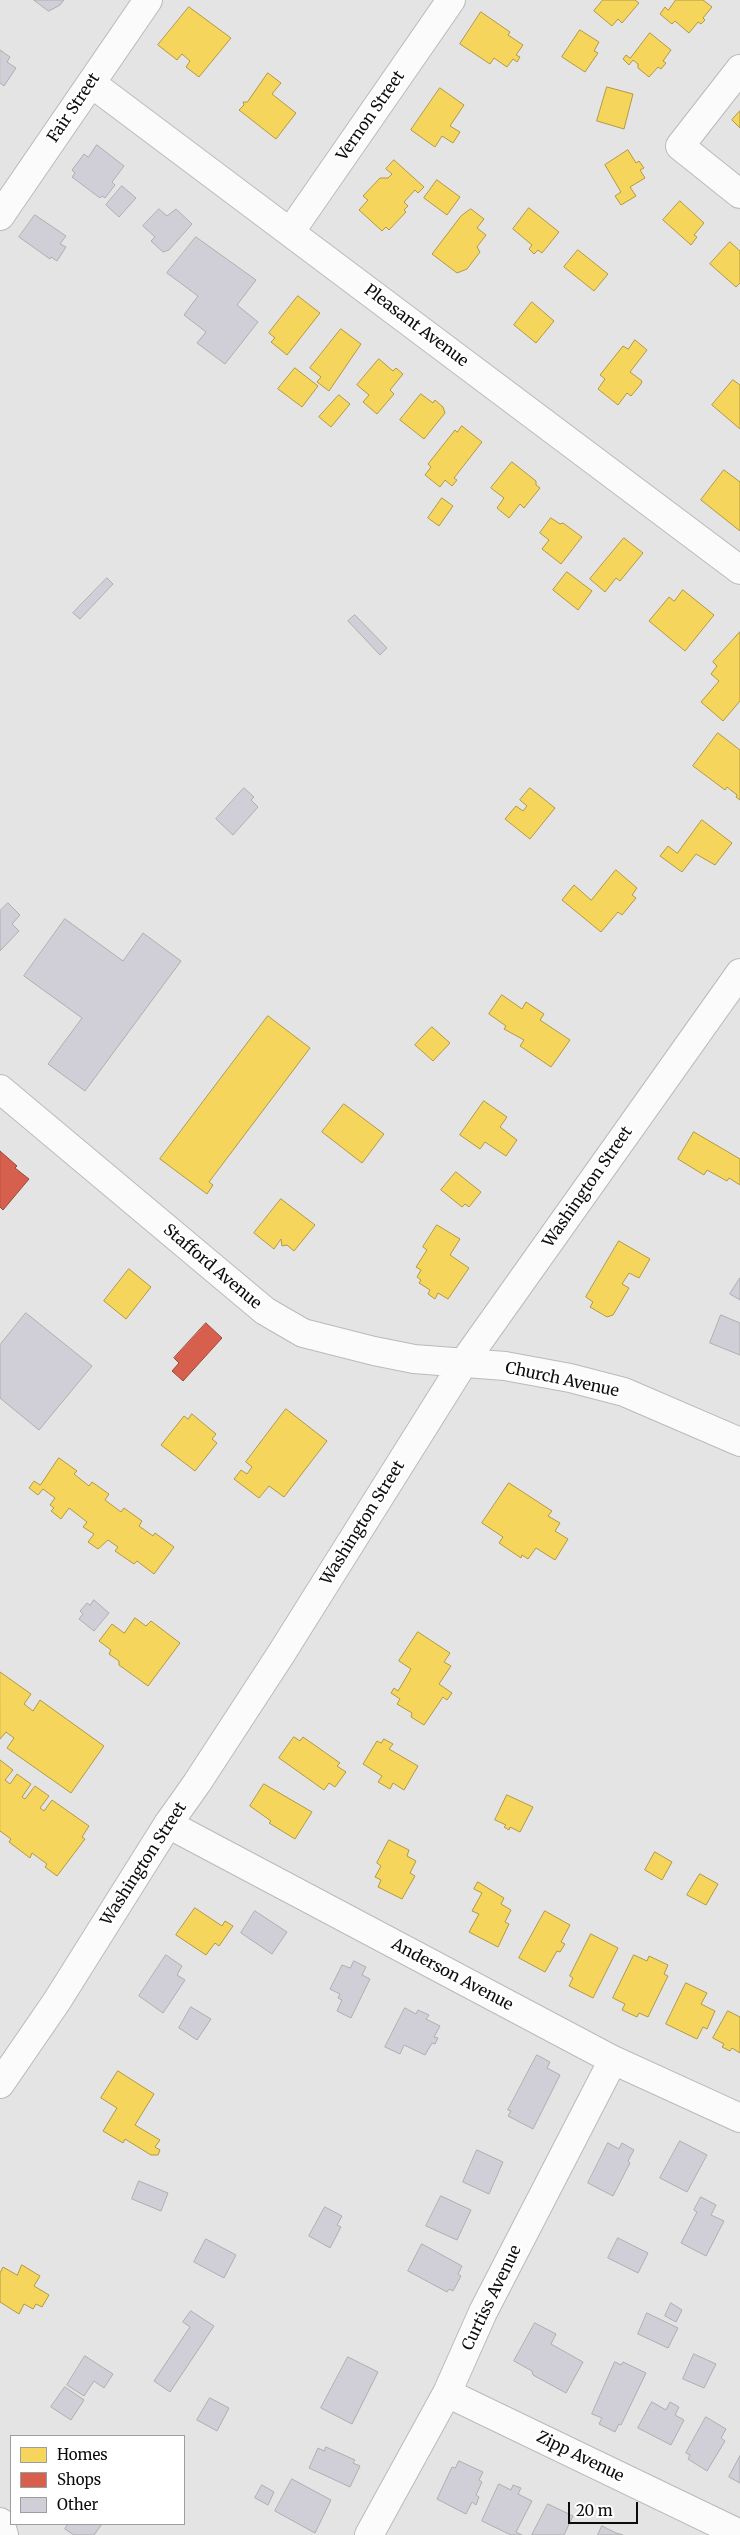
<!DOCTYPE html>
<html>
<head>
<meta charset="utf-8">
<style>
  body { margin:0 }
  #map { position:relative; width:740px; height:2535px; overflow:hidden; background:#e4e4e5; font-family:Merriweather,serif }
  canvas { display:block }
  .legend { position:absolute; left:10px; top:2435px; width:175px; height:90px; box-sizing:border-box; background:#fff; border:1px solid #9e9e9e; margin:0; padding:6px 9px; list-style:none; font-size:15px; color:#0c0c0d }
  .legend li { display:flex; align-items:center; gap:10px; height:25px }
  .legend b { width:25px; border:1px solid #9e9e9e }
  .scale { position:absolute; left:568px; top:2502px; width:70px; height:22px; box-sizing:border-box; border:2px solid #0c0c0d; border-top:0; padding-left:6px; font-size:15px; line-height:18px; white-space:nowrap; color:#0c0c0d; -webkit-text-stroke:4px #fff; paint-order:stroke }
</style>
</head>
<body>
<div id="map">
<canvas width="740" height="2535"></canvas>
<ul class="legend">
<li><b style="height:14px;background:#f6d55c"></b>Homes</li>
<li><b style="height:14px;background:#d6604d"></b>Shops</li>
<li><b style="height:14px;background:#d0cfd8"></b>Other</li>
</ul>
<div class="scale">20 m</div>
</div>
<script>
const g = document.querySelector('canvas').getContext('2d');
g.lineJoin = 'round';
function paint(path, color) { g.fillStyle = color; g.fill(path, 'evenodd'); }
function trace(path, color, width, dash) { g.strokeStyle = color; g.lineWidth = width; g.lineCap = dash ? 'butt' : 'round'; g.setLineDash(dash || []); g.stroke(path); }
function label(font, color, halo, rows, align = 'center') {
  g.font = font + ' Merriweather,serif'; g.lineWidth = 5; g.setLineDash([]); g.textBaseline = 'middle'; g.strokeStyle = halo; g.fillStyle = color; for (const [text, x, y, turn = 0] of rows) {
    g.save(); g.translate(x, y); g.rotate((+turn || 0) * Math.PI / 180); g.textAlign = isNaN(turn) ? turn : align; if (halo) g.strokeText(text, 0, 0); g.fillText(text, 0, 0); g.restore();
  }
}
const homes = new Path2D(`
  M603,0H635L639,3L622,23L618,19L612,26L594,11Z
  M676,0H703L712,7L703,18L705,20L701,24L698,22L689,33L675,21L672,24L660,14L665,7L668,10Z
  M189,7L231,38L199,77L186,67L190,61L182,54L177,60L158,45Z
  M481,12L510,32L508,35L523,45L516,55L520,57L517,62L513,59L507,67L494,58L490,64L460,44Z
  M580,30L599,42L594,51L598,53L585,72L562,57Z
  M650,33L671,50L663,61L666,63L661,69L658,67L649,77L638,68V64L633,60L629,65L623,59L626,55L630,58Z
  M268,73L281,83L272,94L296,113L276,139L239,110L244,105L243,102H247Z
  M607,87L633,94L624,129L597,121Z
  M440,88L464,105L450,126L460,132L453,143L442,136L435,147L411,130Z
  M740,111V128L732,120Z
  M628,150L636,163L639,161L644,168L640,170L645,178L630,187L636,196L621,205L615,196L621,192L605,165Z
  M394,160L424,187L418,193L415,190L404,202L408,206L404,210L406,212L389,230L386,227L382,231L359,210L368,200L363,196L380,178H388L392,174L386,169Z
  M437,180L460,197L447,215L424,198Z
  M680,201L704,223L694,235L697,237L691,245L663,220Z
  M529,208L559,232L542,253L538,250L534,254L529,249L532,245L513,229Z
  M471,209L484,219L477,228L486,235L477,247L480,252L467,269L457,273L432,254L461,216Z
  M730,242L740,251V283L736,287L710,264Z
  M578,250L608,274L594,291L564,267Z
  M298,296L320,313L287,355L271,342L275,338L269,333Z
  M532,302L554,321L536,343L514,325Z
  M341,329L361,344L329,391L317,382L321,377L310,368Z
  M635,340L647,350L630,372L642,381L641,384L631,396L627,393L618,405L598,389L605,379L600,375L623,346L628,349Z
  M379,359L393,371L396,368L403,374L390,390L394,394L377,414L363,402L369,395L357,385Z
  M295,368L318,386L302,407L278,389Z
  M733,380L740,385V429L712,405Z
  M421,394L433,403L435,400L443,407L445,413L424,439L400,420Z
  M339,395L350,404L331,427L319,417Z
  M462,426L482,442L454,478L457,480L452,486L445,480L440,487L425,475L431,467L428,464L455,430L457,432Z
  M512,462L536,481V485L540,488L524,508L520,504L509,518L497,508L504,498L491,488Z
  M724,470L740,482V531L701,500Z
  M442,498L453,506L439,526L428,518Z
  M551,518L560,524L563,523L582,537L561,564L542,549L549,540L540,533Z
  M624,538L643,553L620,581L616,578L605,592L590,579Z
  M567,572L592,591L578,610L553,590Z
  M683,590L714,615L685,651L649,621L669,597L674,601Z
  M740,632V701L723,721L701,702L719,681L711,674L717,666L713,662Z
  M718,733L740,750V800L736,797L737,795L727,787L725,790L693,766Z
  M530,788L555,808L530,839L505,819L516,806L523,811L527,806L520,800Z
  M702,820L732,843L715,865L696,854L682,872L660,856L668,846L677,853Z
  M616,870L637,888L632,895L636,898L622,915L618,912L601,932L562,900L574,885L591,900Z
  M502,995L522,1009L526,1002L544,1014L540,1020L570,1040L551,1067L520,1046L524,1040L504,1029L506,1026L489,1014Z
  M268,1016L310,1048L209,1182L213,1185L207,1194L160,1159Z
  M432,1027L450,1043L433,1061L415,1045Z
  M484,1101L507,1117L500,1127L517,1140L506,1156L485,1142L480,1149L460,1135Z
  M344,1104L384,1134L362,1163L322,1132Z
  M694,1132L740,1159V1185L729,1178L727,1181L707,1170L704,1175L678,1159Z
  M456,1172L481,1192L469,1207L465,1204L462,1207L441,1190Z
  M281,1199L315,1225L294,1251L287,1245L282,1246L281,1239L274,1249L254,1233Z
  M437,1225L460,1239L450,1255L469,1268L448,1299L438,1293L435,1299L428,1294L430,1290L419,1283L421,1280L417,1277L421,1270L416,1267L427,1250L423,1247Z
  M619,1241L650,1259L639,1278L629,1273L622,1284L629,1288L613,1315L607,1317L590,1307L593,1302L586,1297Z
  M129,1269L151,1287L126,1319L104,1301Z
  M286,1409L327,1441L284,1497L269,1486L259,1498L234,1479L241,1470L247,1474L252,1467L246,1462Z
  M192,1414L216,1434L212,1439L217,1443L195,1471L161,1445L184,1416L188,1419Z
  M59,1458L77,1471L74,1474L89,1486L92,1482L109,1494L105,1500L121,1512L124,1508L142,1521L139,1526L153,1536L155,1533L174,1547L154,1574L137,1561L134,1564L115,1551L118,1547L108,1540L98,1549L88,1542L94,1534L83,1527L87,1522L69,1508L61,1519L51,1511L54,1508L50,1505L55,1498L43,1489L38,1495L29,1488L34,1481L40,1485Z
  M509,1483L552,1511L548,1516L560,1523L555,1531L568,1539L555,1560L536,1548L528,1559L522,1555L521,1558L499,1543L503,1537L482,1523Z
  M135,1618L146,1626L151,1621L180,1643L148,1686L119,1665V1661L109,1654L111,1650L99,1641L112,1624L124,1633Z
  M418,1632L450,1653L444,1662L451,1666L439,1684L452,1693L447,1700L443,1697L424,1725L411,1717L412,1713L397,1704L400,1699L391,1693L394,1688L398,1691L411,1669L399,1661Z
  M0,1672L31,1694L24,1704L33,1711L40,1700L104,1746L71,1793L7,1748L14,1738L6,1732L0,1739Z
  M294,1737L300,1741L303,1737L340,1763L337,1766L346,1772L335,1787L329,1783L324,1790L279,1758Z
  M384,1739L393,1744L389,1749L418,1766L404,1790L393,1783L390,1789L378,1782L382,1776L363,1764L377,1741L381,1743Z
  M0,1760L13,1770L5,1780L10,1784L17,1774L31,1784L22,1797L25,1799L35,1786L49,1796L40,1808L44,1811L52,1800L89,1826L82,1837L85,1839L57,1876L45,1867L47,1864L32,1853L30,1858L9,1842L11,1839L0,1831Z
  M264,1784L312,1812L295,1839L269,1823L271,1821L250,1806Z
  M507,1795L533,1807L520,1832L510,1827L509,1830L504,1827L506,1825L495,1820Z
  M389,1840L409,1850L407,1856L416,1861L410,1873L415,1876L402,1899L378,1887L381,1880L375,1877L381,1866L377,1863Z
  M655,1852L672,1862L662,1880L645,1870Z
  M700,1874L718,1884L706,1905L687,1895Z
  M478,1882L504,1898L501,1904L511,1910L505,1922L509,1924L498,1947L469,1932L479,1914L472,1911L482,1893L474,1889Z
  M195,1908L222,1926L225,1921L233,1926L219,1946L215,1943L206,1955L176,1935Z
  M545,1911L570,1925L561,1942L565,1944L560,1952L557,1951L545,1972L519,1958Z
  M591,1934L618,1948L593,1998L569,1986L573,1978L570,1976Z
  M634,1955L647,1961L649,1956L668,1965L664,1974L668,1976L648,2017L639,2013L637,2017L622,2010L625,2004L613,1998Z
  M686,1983L707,1993L701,2004L715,2011L707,2029L703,2027L697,2039L666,2024Z
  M728,2011L740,2017V2053L732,2048L730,2051L722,2047L724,2044L713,2038Z
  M118,2071L154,2094L135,2125L160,2140L155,2147L160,2150L158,2155H151L125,2139L123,2143L103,2131L117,2108L101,2098Z
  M22,2265L40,2276L34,2286L49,2295L42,2307L36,2304L33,2309L24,2304L19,2314L0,2302V2273L3,2267L17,2275Z`);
const shops = new Path2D(`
  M0,1151L17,1166L15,1168L29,1179L3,1210L0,1207Z
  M206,1323L222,1338L183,1381L172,1371L179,1363L174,1358Z`);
const building = new Path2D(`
  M34,0H64L60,5L49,11Z
  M0,50L10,57L7,62L16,68L4,86L0,83Z
  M97,145L124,166L112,182L115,185L105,198L102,196L100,198L72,177L75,173L72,170L84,154L88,157Z
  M122,186L136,198L119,217L106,205Z
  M159,209L167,216L176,209L192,224L169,250L163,252L151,241L155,237L143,226Z
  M35,215L66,236L60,244L66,247L57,261L51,257L50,259L19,237Z
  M196,237L256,280L237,305L258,322L225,364L197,343L206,332L184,315L198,296L167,273Z
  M107,578L113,584L80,619L73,613Z
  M355,615L387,648L380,655L348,621Z
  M244,788L254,797L251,800L258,807L233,835L216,819Z
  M8,903L20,915L12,924L19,931L0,951V911Z
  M65,919L123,961L143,933L181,961L85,1091L48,1064L82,1018L24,976Z
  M740,1278V1300L730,1294Z
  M26,1313L92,1366L39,1430L0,1398V1345Z
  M721,1315L740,1323V1355L710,1343Z
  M94,1600L109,1613L94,1631L79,1619L83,1614L80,1611L87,1603L90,1605Z
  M255,1911L287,1932L272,1954L241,1933Z
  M166,1955L182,1966L177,1975L185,1980L163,2013L139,1996Z
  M354,1961L366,1967L362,1975L370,1979L351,2018L337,2011L342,2000L338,1998L340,1994L330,1989L342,1965L350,1968Z
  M191,2007L211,2019L197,2040L179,2028Z
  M405,2008L416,2014L418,2010L429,2015L426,2019L440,2026L434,2037L438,2038L435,2044L432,2043L425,2055L404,2045L400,2054L385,2047Z
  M537,2055L550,2062L547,2068L560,2075L533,2129L508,2116L511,2111L508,2110Z
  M680,2141L707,2155L687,2192L660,2178Z
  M608,2143L619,2149L622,2143L634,2150L628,2161L630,2163L613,2196L588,2183Z
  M477,2150L503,2162L489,2194L463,2182Z
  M139,2181L168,2193L161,2211L132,2199Z
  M441,2196L471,2210L457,2240L426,2226Z
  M701,2197L716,2205L711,2215L724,2221L706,2256L681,2243L697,2212L694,2210Z
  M325,2207L342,2216L337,2225L341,2227L330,2248L309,2236Z
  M618,2238L648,2253L638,2273L608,2258Z
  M206,2239L236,2255L224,2278L194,2262Z
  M422,2244L462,2266L458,2274L461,2276L453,2291L449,2289L447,2292L408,2271Z
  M671,2303L682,2310L676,2322L665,2316Z
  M191,2311L214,2326L170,2392L154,2381L190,2327L183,2322Z
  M647,2313L678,2328L668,2348L638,2334Z
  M535,2323L556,2334L551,2344L583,2362L566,2393L533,2375L532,2371L514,2361Z
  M694,2354L716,2364L704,2388L683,2379Z
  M85,2356L113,2374L104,2388L94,2381L84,2396L67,2385Z
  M348,2357L378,2372L352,2424L321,2408Z
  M615,2362L621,2365L623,2362L646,2373L621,2425L619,2424L615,2432L599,2424L602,2418L592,2414Z
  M65,2387L84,2400L71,2420L51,2407Z
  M210,2398L229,2408L217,2431L197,2420Z
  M652,2402L666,2410L670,2402L679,2407L675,2415L684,2420L671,2445L638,2428Z
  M706,2417L726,2429L721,2438L725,2441L707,2471L688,2459L690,2455L686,2453Z
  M326,2447L355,2460L353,2463L360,2466L350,2487L309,2468L318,2448L324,2451Z
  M740,2456V2483L729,2477Z
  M459,2461L483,2472L479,2480L482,2482L476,2495L479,2497L476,2505L472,2502L466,2514L437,2499L452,2467L455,2468Z
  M292,2479L331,2500L315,2533L275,2511Z
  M499,2484L511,2490L513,2485L521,2488L518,2494L532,2501L516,2532L522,2535H511L482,2521Z
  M262,2485L274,2492L268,2505L255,2498Z
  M548,2504L573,2516L564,2535H532Z
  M68,2524H102L94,2535H74L65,2529Z
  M602,2526L616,2533L623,2535H598Z`);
const street = new Path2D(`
  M740,69L680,146L740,194
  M91,83L740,570
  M0,216L148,0
  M291,231L451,0
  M168,1824L613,2060L740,2118
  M447,2393L740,2534
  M0,2522L4,2535
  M369,2535L447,2393L483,2312L613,2060`);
const secondary = new Path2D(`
  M0,1089L265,1311L303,1333L374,1351L414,1359L505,1366L570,1378L624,1392L740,1442
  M0,2084L57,2001L168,1824L197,1783L281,1654L464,1362L740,973`);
const streetNames = [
  ["Fair Street",74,108,-56],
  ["Vernon Street",371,116,-55],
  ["Pleasant Avenue",416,326,37],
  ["Washington Street",588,1187,-55],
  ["Stafford Avenue",212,1267,40],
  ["Church Avenue",562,1380,12],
  ["Washington Street",363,1523,-58],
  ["Washington Street",144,1864,-57],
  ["Anderson Avenue",452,1975,28],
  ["Curtiss Avenue",492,2298,-64],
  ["Zipp Avenue",580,2457,26]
];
paint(homes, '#f6d55c');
trace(homes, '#b09944', 1);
paint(shops, '#d6604d');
trace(shops, '#99473a', 1);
paint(building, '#d0cfd8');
trace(building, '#aeaeaf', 1);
trace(street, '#bababb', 30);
trace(secondary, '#bababb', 30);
trace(street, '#fbfbfb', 28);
trace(secondary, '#fbfbfb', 28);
label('16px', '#0c0c0d', '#fff', streetNames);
</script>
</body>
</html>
